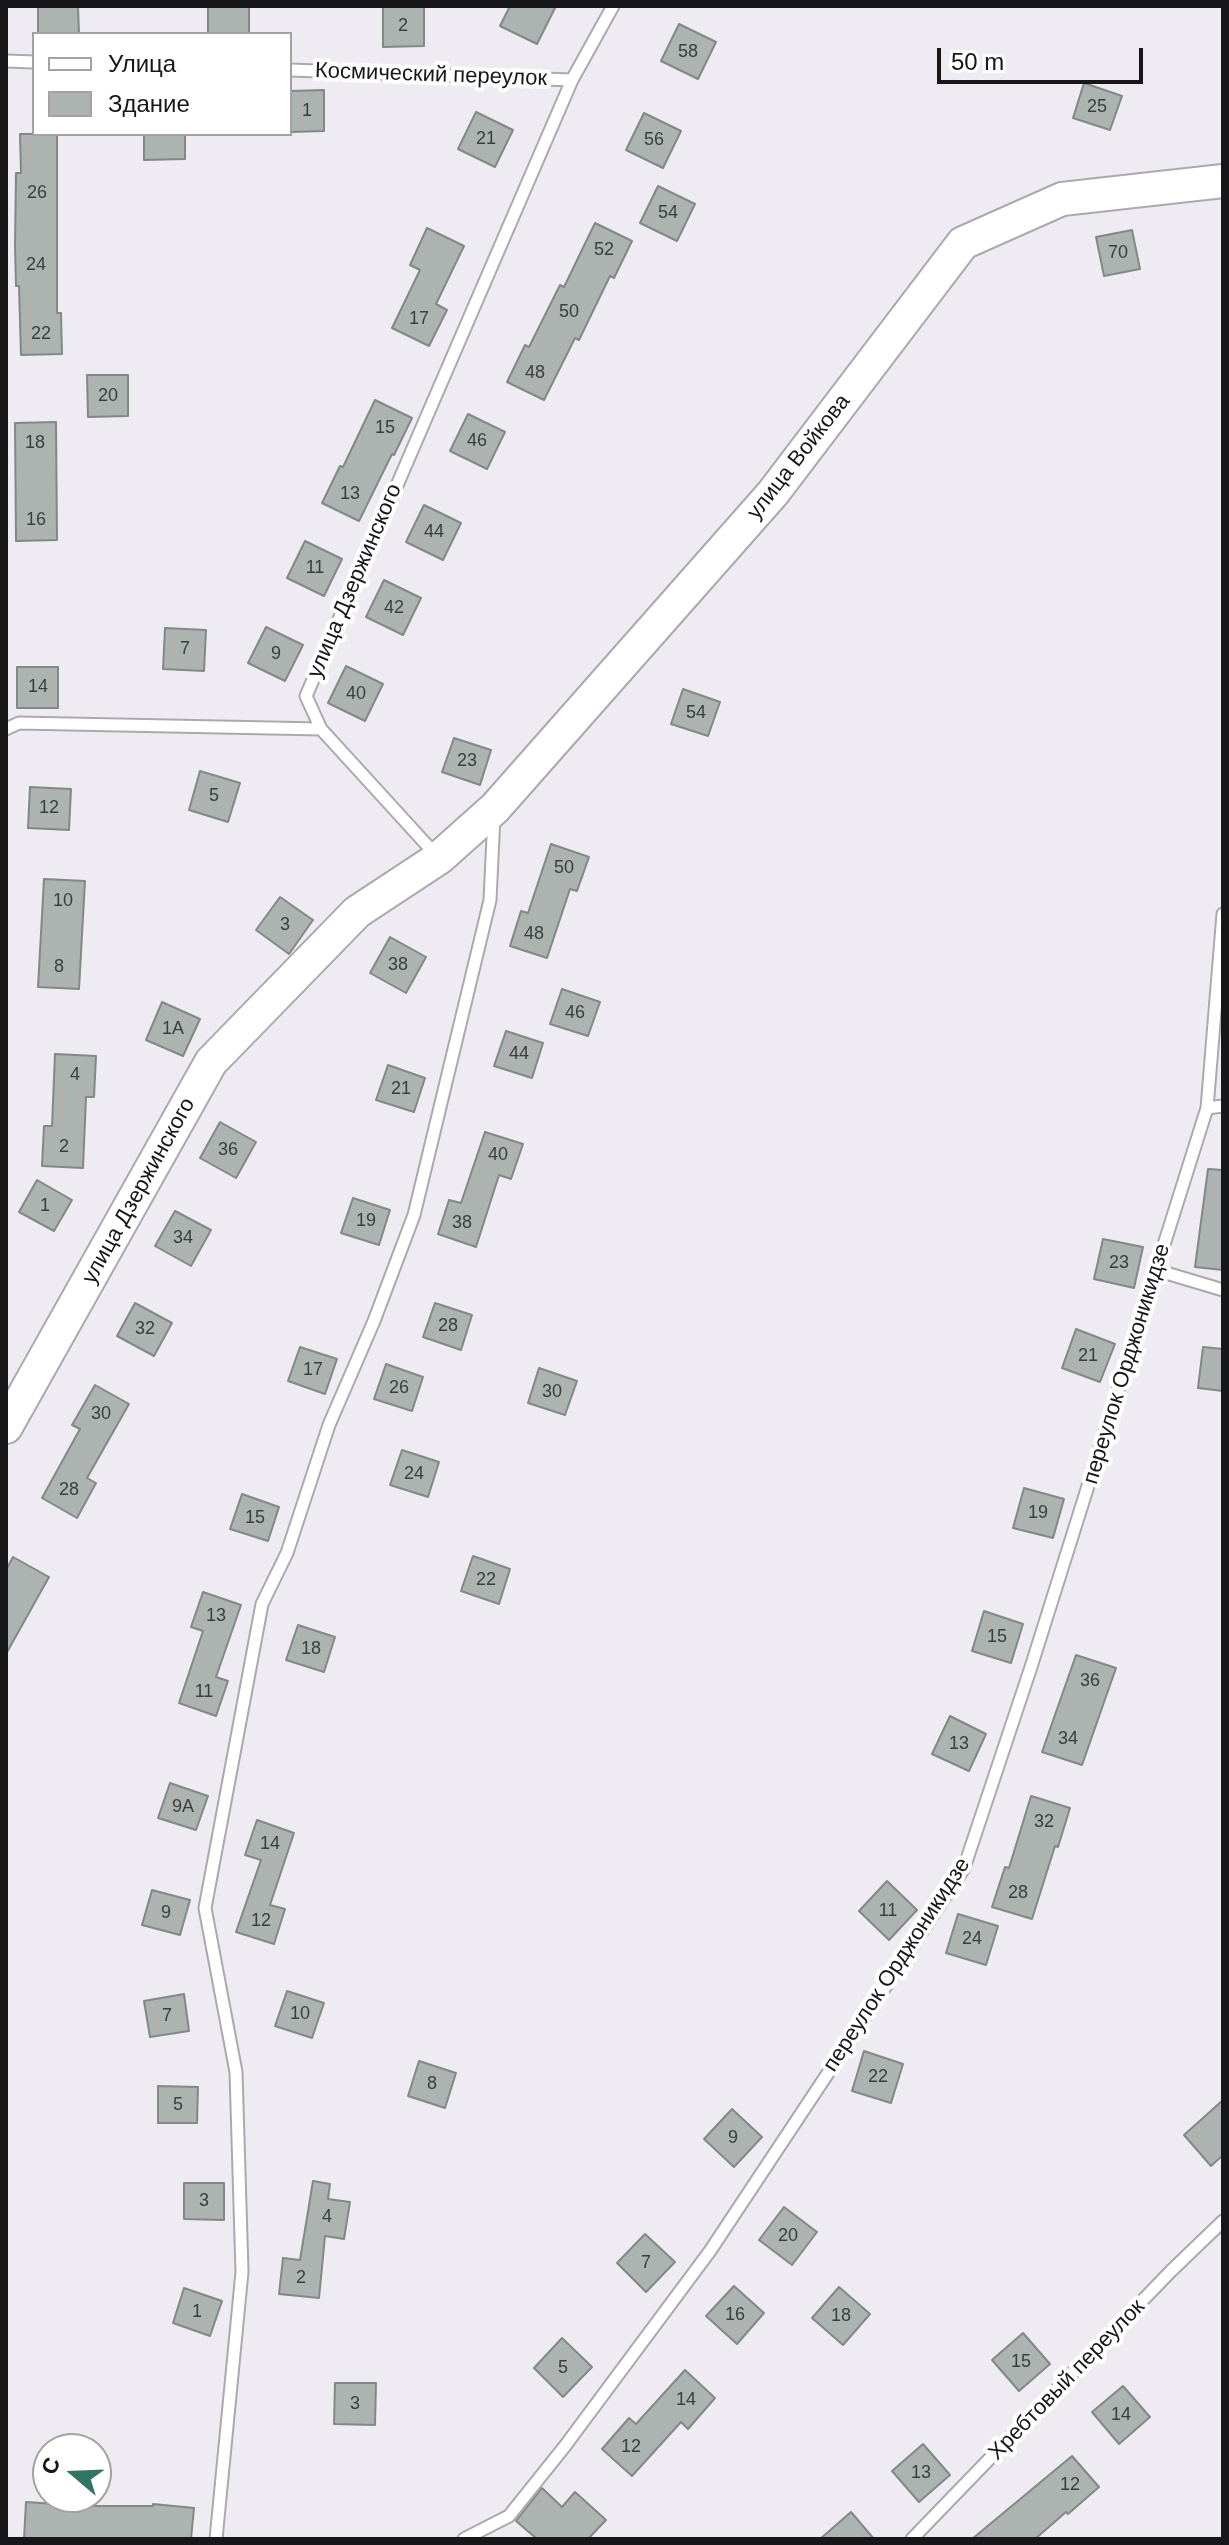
<!DOCTYPE html>
<html>
<head>
<meta charset="utf-8">
<style>
  body { margin:0 }
  #map { position:relative; width:1229px; height:2545px; overflow:hidden; background:#eeecf2; font-family:Helvetica,sans-serif }
  canvas { display:block }
  .frame { position:absolute; inset:0; border:8px solid #171618; pointer-events:none }
  .legend { position:absolute; left:32px; top:32px; width:260px; height:104px; box-sizing:border-box; background:#fff; border:2px solid #a2a2a3; margin:0; padding:10px 14px; list-style:none; font-size:24px; color:#171618 }
  .legend li { display:flex; align-items:center; gap:16px; height:40px }
  .legend b { width:40px; border:2px solid #a2a2a3 }
  .north { position:absolute; left:32px; top:2433px; width:80px; height:80px; box-sizing:border-box; background:#fff; border:2px solid #a2a2a3; border-radius:50%; rotate:289deg; font-size:22px; font-weight:700; line-height:32px; text-align:center; color:#171618 }
  .north::after { content:''; display:block; margin:auto; width:28px; height:36px; background:#337565; clip-path:polygon(50% 0,100% 100%,50% 72%,0 100%) }
  .scale { position:absolute; left:937px; top:48px; width:206px; height:36px; box-sizing:border-box; border:4px solid #171618; border-top:0; padding-left:10px; font-size:24px; line-height:28px; white-space:nowrap; color:#171618; -webkit-text-stroke:6px #fff; paint-order:stroke }
</style>
</head>
<body>
<div id="map">
<canvas width="1229" height="2545"></canvas>
<div class="frame"></div>
<ul class="legend">
<li><b style="height:10px;background:#fff"></b>Улица</li>
<li><b style="height:22px;background:#acb3b1"></b>Здание</li>
</ul>
<div class="north">С</div>
<div class="scale">50 m</div>
</div>
<script>
const g = document.querySelector('canvas').getContext('2d');
g.lineJoin = 'round';
function paint(path, color) { g.fillStyle = color; g.fill(path, 'evenodd'); }
function trace(path, color, width, dash) { g.strokeStyle = color; g.lineWidth = width; g.lineCap = dash ? 'butt' : 'round'; g.setLineDash(dash || []); g.stroke(path); }
function label(font, color, halo, rows, align = 'center') {
  g.font = font + ' Helvetica,sans-serif'; g.lineWidth = 8; g.setLineDash([]); g.textBaseline = 'middle'; g.strokeStyle = halo; g.fillStyle = color; for (const [text, x, y, turn = 0] of rows) {
    g.save(); g.translate(x, y); g.rotate((+turn || 0) * Math.PI / 180); g.textAlign = isNaN(turn) ? turn : align; if (halo) g.strokeText(text, 0, 0); g.fillText(text, 0, 0); g.restore();
  }
}
const building = new Path2D(`
  M38,6H78L79,34H38Z
  M208,6H249V34H208Z
  M383,6H424V46L383,47Z
  M510,6H556L537,44L500,26Z
  M679,24L716,42L698,79L661,61Z
  M1084,83L1122,96L1110,130L1073,118Z
  M324,90V131L290,132V91Z
  M476,112L513,130L495,167L458,149Z
  M644,113L681,131L663,168L626,150Z
  M20,134H57V313H61L62,354L21,355L19,286H16L15,245L16,173H21Z
  M144,134H185V159L144,160Z
  M658,186L695,204L677,241L640,223Z
  M595,223L632,241L614,278L610,276L579,340L575,338L544,400L507,382L525,345L529,347L560,285L564,287Z
  M427,228L464,246L436,304L447,310L429,346L392,328L420,270L410,265Z
  M1132,230L1140,269L1104,276L1096,237Z
  M87,375H128V416L88,417Z
  M375,400L412,418L394,455L392,454L359,521L322,503L340,466L343,467Z
  M468,414L505,432L487,469L450,451Z
  M56,422L57,540L16,541L15,423Z
  M424,505L461,523L443,560L406,542Z
  M305,541L342,559L324,596L287,578Z
  M384,580L421,598L403,635L366,617Z
  M266,627L303,645L285,681L248,663Z
  M165,628L206,630L204,671L163,669Z
  M346,666L383,684L365,721L328,703Z
  M17,667H58V708H17Z
  M683,689L720,702L708,736L671,724Z
  M454,738L491,750L480,785L442,772Z
  M200,771L240,783L228,822L189,810Z
  M30,787L71,789L69,830L28,828Z
  M551,844L589,857L577,891L570,889L547,958L510,946L521,911L528,913Z
  M44,879L85,881L79,989L38,987Z
  M280,897L313,920L289,954L256,930Z
  M390,937L426,957L406,993L370,973Z
  M562,989L600,1002L588,1036L550,1024Z
  M162,1002L200,1019L183,1056L146,1040Z
  M506,1031L543,1043L532,1078L494,1066Z
  M55,1054L96,1056L94,1097H86L83,1168L42,1166L44,1126H52Z
  M388,1065L425,1078L414,1112L376,1100Z
  M220,1122L256,1142L236,1178L200,1158Z
  M485,1132L523,1144L511,1179L499,1175L476,1247L438,1234L449,1200L461,1203Z
  M1208,1169L1223,1170V1270L1195,1267Z
  M37,1180L72,1200L54,1231L19,1212Z
  M353,1198L390,1210L379,1245L341,1233Z
  M175,1211L211,1230L191,1266L155,1246Z
  M1103,1239L1143,1247L1134,1288L1094,1279Z
  M135,1303L172,1323L154,1356L117,1336Z
  M435,1303L472,1315L461,1350L423,1337Z
  M1076,1329L1115,1344L1100,1382L1062,1368Z
  M300,1347L337,1359L325,1394L288,1381Z
  M1203,1347L1223,1349V1391L1198,1388Z
  M386,1364L423,1377L412,1411L374,1399Z
  M539,1368L577,1381L565,1415L528,1403Z
  M95,1385L129,1404L87,1478L96,1483L77,1518L42,1498L80,1429L72,1425Z
  M402,1450L439,1462L428,1497L390,1485Z
  M1024,1488L1064,1499L1053,1538L1013,1528Z
  M242,1494L279,1507L268,1541L230,1529Z
  M473,1556L510,1569L499,1604L461,1591Z
  M13,1557L49,1577L6,1654V1570Z
  M203,1592L241,1605L216,1677L228,1681L216,1716L179,1703L203,1631L191,1627Z
  M984,1611L1023,1624L1011,1663L972,1651Z
  M298,1625L335,1637L324,1672L286,1660Z
  M1076,1655L1116,1668L1082,1765L1042,1752Z
  M950,1716L986,1734L969,1771L932,1754Z
  M170,1783L208,1796L196,1830L158,1818Z
  M1031,1796L1070,1808L1058,1847L1055,1846L1032,1919L992,1907L1005,1867L1009,1868Z
  M257,1820L294,1833L270,1905L285,1909L274,1944L236,1932L261,1860L245,1855Z
  M887,1881L917,1910L889,1940L859,1911Z
  M152,1890L190,1900L180,1935L142,1925Z
  M958,1914L998,1926L986,1965L946,1953Z
  M287,1991L324,2003L312,2038L275,2026Z
  M184,1994L189,2031L150,2037L144,2001Z
  M864,2051L903,2064L891,2103L852,2091Z
  M419,2061L456,2073L445,2108L408,2096Z
  M158,2086L198,2087L197,2123H158Z
  M1223,2100V2155L1211,2166L1184,2135Z
  M732,2109L762,2137L734,2167L704,2139Z
  M313,2181L330,2184L328,2199L350,2202L344,2239L325,2236L319,2298L279,2294L283,2258L300,2260Z
  M184,2183H224V2220L184,2219Z
  M784,2207L817,2232L792,2265L759,2240Z
  M645,2234L675,2262L646,2292L617,2263Z
  M734,2286L764,2313L737,2344L706,2316Z
  M839,2287L870,2314L843,2345L812,2318Z
  M184,2288L222,2301L210,2336L173,2323Z
  M1023,2333L1050,2364L1019,2391L992,2360Z
  M562,2338L592,2367L563,2397L534,2368Z
  M685,2370L715,2398L688,2429L681,2422L632,2476L602,2449L629,2418L636,2424Z
  M335,2383H376L375,2425L334,2424Z
  M1123,2386L1150,2417L1119,2444L1092,2412Z
  M923,2444L950,2475L919,2502L892,2471Z
  M1072,2456L1099,2487L1068,2514L1066,2512L1035,2539H972Z
  M542,2488L562,2507L575,2492L606,2520L588,2539H537L516,2521Z
  M26,2502L86,2506H153V2504L194,2508L191,2539H24Z
  M851,2512L874,2539H820Z`);
const lane = new Path2D(`
  M6,61L34,62
  M290,70L572,80
  M6,729L19,723L321,729
  M436,855L321,729L306,696L572,80L613,6
  M1207,1108L1223,1106
  M1156,1270L1223,1290
  M216,2539L242,2272L236,2072L205,1908L262,1604L287,1553L329,1425L374,1321L414,1215L490,900L494,816
  M464,2539L509,2516L565,2446L710,2251L964,1868L1031,1667L1207,1108L1223,914
  M912,2539L1171,2271L1223,2221`);
const secondary = new Path2D(`
  M6,1427L211,1062L357,912L439,858L495,808L773,493L963,243L1062,199L1223,181`);
const numberNames = [
  ["2",403,26],
  ["58",688,52],
  ["25",1097,107],
  ["1",307,111],
  ["21",486,139],
  ["56",654,140],
  ["26",37,193],
  ["54",668,213],
  ["52",604,250],
  ["70",1118,253],
  ["24",36,265],
  ["50",569,312],
  ["17",419,319],
  ["22",41,334],
  ["48",535,373],
  ["20",108,396],
  ["15",385,428],
  ["46",477,441],
  ["18",35,443],
  ["13",350,494],
  ["16",36,520],
  ["44",434,532],
  ["11",315,568],
  ["42",394,608],
  ["7",185,649],
  ["9",276,654],
  ["14",38,687],
  ["40",356,694],
  ["54",696,713],
  ["23",467,761],
  ["5",214,796],
  ["12",49,808],
  ["50",564,868],
  ["10",63,901],
  ["3",285,925],
  ["48",534,934],
  ["38",398,965],
  ["8",59,967],
  ["46",575,1013],
  ["1А",173,1029],
  ["44",519,1054],
  ["4",75,1075],
  ["21",401,1089],
  ["2",64,1147],
  ["36",228,1150],
  ["40",498,1155],
  ["1",45,1206],
  ["19",366,1221],
  ["38",462,1223],
  ["34",183,1238],
  ["23",1119,1263],
  ["28",448,1326],
  ["32",145,1329],
  ["21",1088,1356],
  ["17",313,1370],
  ["26",399,1388],
  ["30",552,1392],
  ["30",101,1414],
  ["24",414,1474],
  ["28",69,1490],
  ["19",1038,1513],
  ["15",255,1518],
  ["22",486,1580],
  ["13",216,1616],
  ["15",997,1637],
  ["18",311,1649],
  ["36",1090,1681],
  ["11",204,1692],
  ["34",1068,1739],
  ["13",959,1744],
  ["9А",183,1807],
  ["32",1044,1822],
  ["14",270,1844],
  ["28",1018,1893],
  ["11",888,1911],
  ["9",166,1913],
  ["12",261,1921],
  ["24",972,1939],
  ["10",300,2014],
  ["7",167,2016],
  ["22",878,2077],
  ["8",432,2084],
  ["5",178,2105],
  ["9",733,2138],
  ["3",204,2201],
  ["4",327,2217],
  ["20",788,2236],
  ["7",646,2263],
  ["2",301,2278],
  ["1",197,2312],
  ["16",735,2315],
  ["18",841,2316],
  ["15",1021,2362],
  ["5",563,2368],
  ["14",686,2400],
  ["3",355,2404],
  ["14",1121,2415],
  ["12",631,2447],
  ["13",921,2473],
  ["12",1070,2485]
];
const streetNames = [
  ["Космический переулок",431,75,2],
  ["улица Войкова",799,457,-52],
  ["улица Дзержинского",355,581,-67],
  ["улица Дзержинского",139,1191,-61],
  ["переулок Орджоникидзе",1127,1364,-73],
  ["переулок Орджоникидзе",897,1965,-57],
  ["Хребтовый переулок",1067,2380,-46]
];
paint(building, '#acb3b1');
trace(building, '#828886', 2);
trace(lane, '#aba9af', 15);
trace(secondary, '#aba9af', 36);
trace(lane, '#fff', 11);
trace(secondary, '#fff', 32);
label('18px', '#3c3d3e', null, numberNames);
label('22px', '#171618', '#fff', streetNames);
</script>
</body>
</html>
